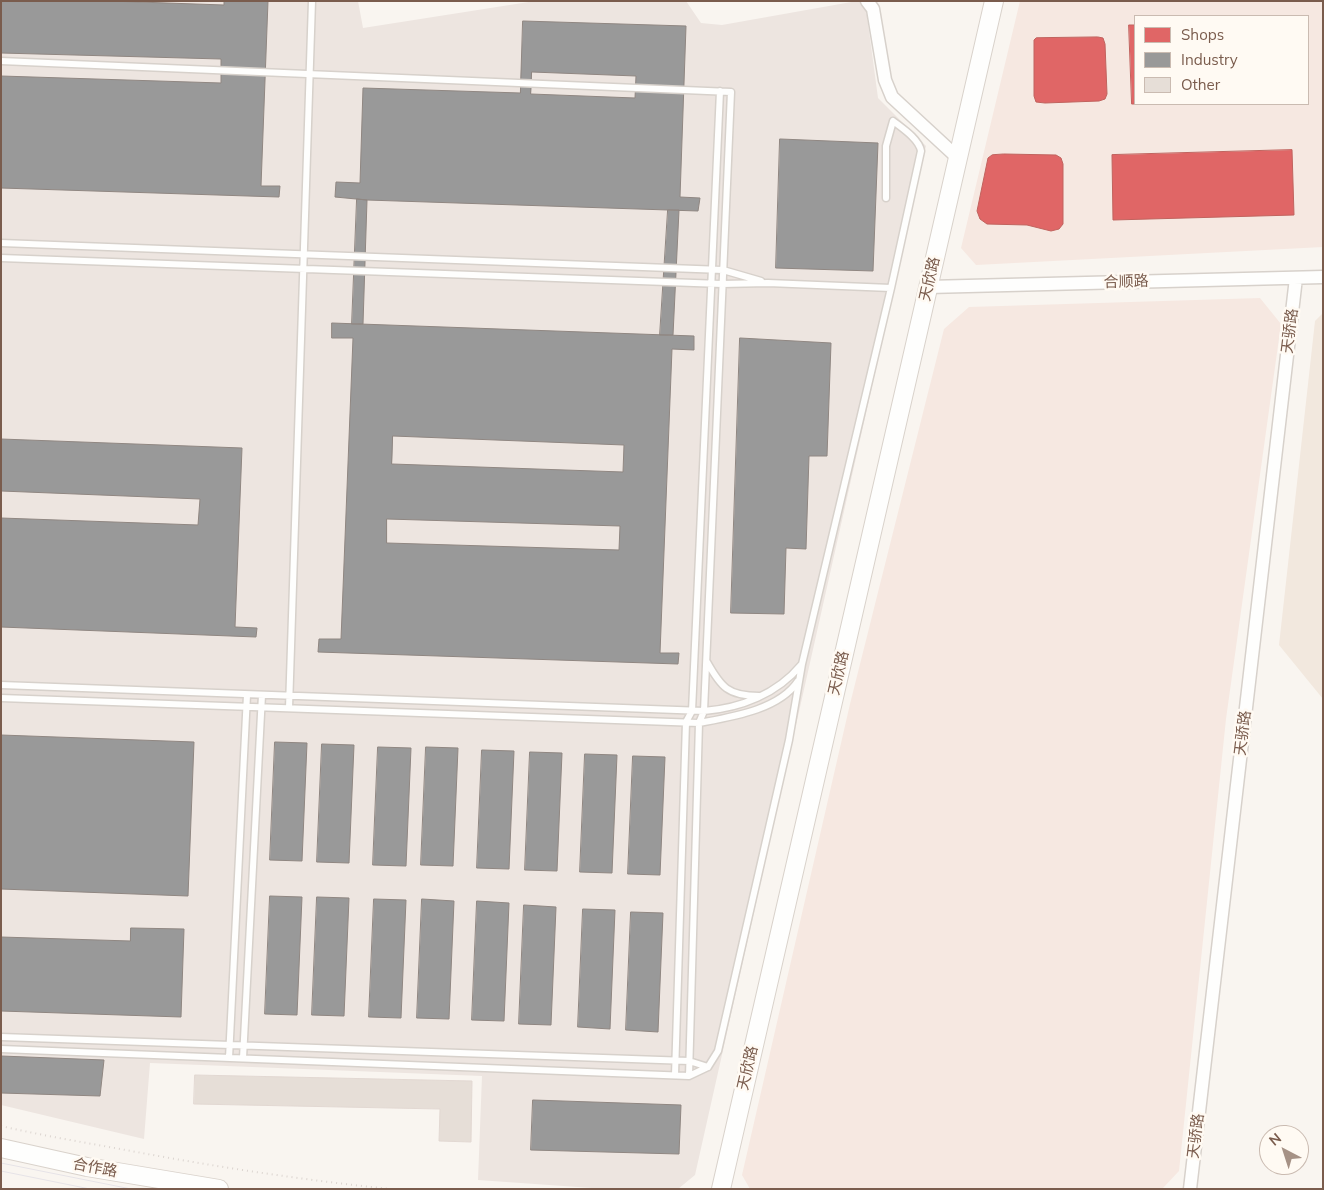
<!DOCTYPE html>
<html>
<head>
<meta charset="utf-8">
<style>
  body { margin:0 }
  #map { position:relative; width:1324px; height:1190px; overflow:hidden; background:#f9f5f0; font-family:Mulish,sans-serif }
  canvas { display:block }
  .frame { position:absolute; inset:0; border:2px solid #7a5c4d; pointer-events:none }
  .legend { position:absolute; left:1134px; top:15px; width:175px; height:90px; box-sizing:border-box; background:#fffaf3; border:1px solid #cabbb1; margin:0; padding:6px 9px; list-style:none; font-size:15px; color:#7a5c4d }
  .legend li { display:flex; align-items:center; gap:10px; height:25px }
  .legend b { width:25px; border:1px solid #cabbb1 }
  .north { position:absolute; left:1259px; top:1125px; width:50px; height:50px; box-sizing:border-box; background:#fffaf3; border:1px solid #cabbb1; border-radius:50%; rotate:320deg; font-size:14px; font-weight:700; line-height:20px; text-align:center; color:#7a5c4d }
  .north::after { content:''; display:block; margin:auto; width:18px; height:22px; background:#a69286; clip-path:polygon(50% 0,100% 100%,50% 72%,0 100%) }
</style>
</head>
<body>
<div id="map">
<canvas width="1324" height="1190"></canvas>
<div class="frame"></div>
<ul class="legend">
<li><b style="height:14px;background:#e06666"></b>Shops</li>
<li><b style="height:14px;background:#999"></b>Industry</li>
<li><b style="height:14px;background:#e6ded7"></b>Other</li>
</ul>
<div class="north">N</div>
</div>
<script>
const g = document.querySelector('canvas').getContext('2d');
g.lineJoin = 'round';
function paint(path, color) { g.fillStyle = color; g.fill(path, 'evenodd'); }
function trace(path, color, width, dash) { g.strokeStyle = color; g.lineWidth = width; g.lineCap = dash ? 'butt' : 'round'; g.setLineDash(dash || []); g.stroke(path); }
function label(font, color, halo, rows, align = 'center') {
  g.font = font + ' Mulish,"Noto Sans SC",sans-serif'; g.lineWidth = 5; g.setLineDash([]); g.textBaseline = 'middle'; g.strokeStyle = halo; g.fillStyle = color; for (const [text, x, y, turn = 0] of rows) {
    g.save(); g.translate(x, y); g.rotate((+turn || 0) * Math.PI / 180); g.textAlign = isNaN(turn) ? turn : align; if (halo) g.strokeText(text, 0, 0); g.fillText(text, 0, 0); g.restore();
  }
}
const residential = new Path2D(`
  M1323,313V699L1279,645L1315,321Z`);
const commercial = new Path2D(`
  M1020,1H1323V247L976,265L961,248ZM1135,16H1308V104H1135Z
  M1260,298L1281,324L1226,719L1179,1171L1163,1188L750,1189L742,1175L850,704L944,329L969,307Z`);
const industrial = new Path2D(`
  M1,1H358L363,28L535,1H686L701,23L722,25L857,1H865L878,98L926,146L695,1175L678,1189H606L478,1180L482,1076L150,1063L144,1139L1,1105Z`);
const shops = new Path2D(`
  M1129,25H1135V104H1145H1132Z
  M1098,37L1103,38L1105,44L1107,94L1105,99L1099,101L1045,103L1036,102L1034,96V40L1036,38Z
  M1292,150L1294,215L1113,220L1112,155Z
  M1004,154L1056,155L1061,158L1063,164V224L1059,229L1051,231L1027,225L987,224L980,219L977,211L988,158L992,155Z`);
const industry = new Path2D(`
  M1,1H110L224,5V1H268L261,186H280L279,197L1,188V76L221,83V59L1,53Z
  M523,21L686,26L680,197L700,198L698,211L367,200L335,197L336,182L360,183L363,88L520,93ZM532,72L636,76L635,98L531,94Z
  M780,139L878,143L873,271L776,268Z
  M357,199L367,200L363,324H352Z
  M668,210H679L673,335H660Z
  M332,323L694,336V350L672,349L660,653H679L678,664L318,652L319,639H341L353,338H332ZM393,436L624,445L623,472L392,464ZM387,519L620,526L619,550L387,543Z
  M740,338L831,343L827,456H809L806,549L786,548L784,614L731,613Z
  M1,439L242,448L235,627L257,628L256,637L1,627V518L198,525L200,499L1,491Z
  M1,735L194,742L188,896L1,889Z
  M275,742L307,743L302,861L270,860Z
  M322,744L354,745L349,863L317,862Z
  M378,747L411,748L406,866L373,865Z
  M426,747L458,748L453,866L421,865Z
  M482,750L514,751L509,869L477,868Z
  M530,752L562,753L557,871L525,870Z
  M585,754L617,755L612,873L580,872Z
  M633,756L665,757L660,875L628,874Z
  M270,896L302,897L297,1015L265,1014Z
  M317,897L349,898L344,1016L312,1015Z
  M374,899L406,900L401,1018L369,1017Z
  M422,899L454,901L449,1019L417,1018Z
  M477,901L509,903L504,1021L472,1020Z
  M524,905L556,907L551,1025L519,1024Z
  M583,909L615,910L610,1029L578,1027Z
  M631,912L663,913L658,1032L626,1030Z
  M131,928L184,929L181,1017L1,1011V937L130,941Z
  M1,1056L104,1060L100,1096L1,1093Z
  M533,1100L681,1105L679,1154L531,1150Z`);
const building = new Path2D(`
  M195,1075L472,1081L471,1142L439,1141L440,1109L194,1104Z`);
const path = new Path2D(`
  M1,1126C44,1136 88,1143 131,1151C217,1167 303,1180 390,1189`);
const lane = new Path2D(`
  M1,61L731,92L704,711L699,723L689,1076
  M1,243L723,270L761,281
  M1,258L722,284L768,283L891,288
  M707,662C721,687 728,696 759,696
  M1,685L704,711C741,708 777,694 801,665
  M1,698L699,723C731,717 779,710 798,681
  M289,708L312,1
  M1,1037L689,1061L708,1067
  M1,1049L689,1076L708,1067L718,1051L789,740L802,664L891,288L921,151C919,139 902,128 893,121L886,146V198
  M229,1058L247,695
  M243,1058L262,695
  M675,1075L686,722L692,711L720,91`);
const street = new Path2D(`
  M867,1L873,9L885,80L892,97L958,158
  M928,287L1323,277
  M1190,1189L1296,278`);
const secondary = new Path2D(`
  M1,1148L87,1167L219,1189
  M721,1189L994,1`);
const tram = new Path2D(`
  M1,1163L131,1189
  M1,1171L90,1189`);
const streetNames = [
  ["天欣路",930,279,-77],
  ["合顺路",1126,282,-2],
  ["天骄路",1290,331,-83],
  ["天欣路",839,673,-77],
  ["天骄路",1243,733,-83],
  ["天欣路",748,1068,-77],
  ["天骄路",1196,1136,-83],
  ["合作路",95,1168,11]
];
paint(residential, '#f2e8de');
paint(commercial, '#f6e8e1');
paint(industrial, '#ede5e0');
paint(shops, '#e06666');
trace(shops, '#c1635e', 1);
paint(industry, '#999');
trace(industry, '#908782', 1);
paint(building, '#e6ded7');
trace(building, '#e2d8d2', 1);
trace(lane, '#d7d1cb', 9);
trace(street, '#d7d1cb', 15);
trace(secondary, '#d9d2cb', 20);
trace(path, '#dcd5d0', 2, [1, 4]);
trace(lane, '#fefefd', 6);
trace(street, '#fefefd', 12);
trace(secondary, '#fefefd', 18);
trace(tram, '#e6e3e7', 1);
label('15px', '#7a5c4d', '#fffaf3', streetNames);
</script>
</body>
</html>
